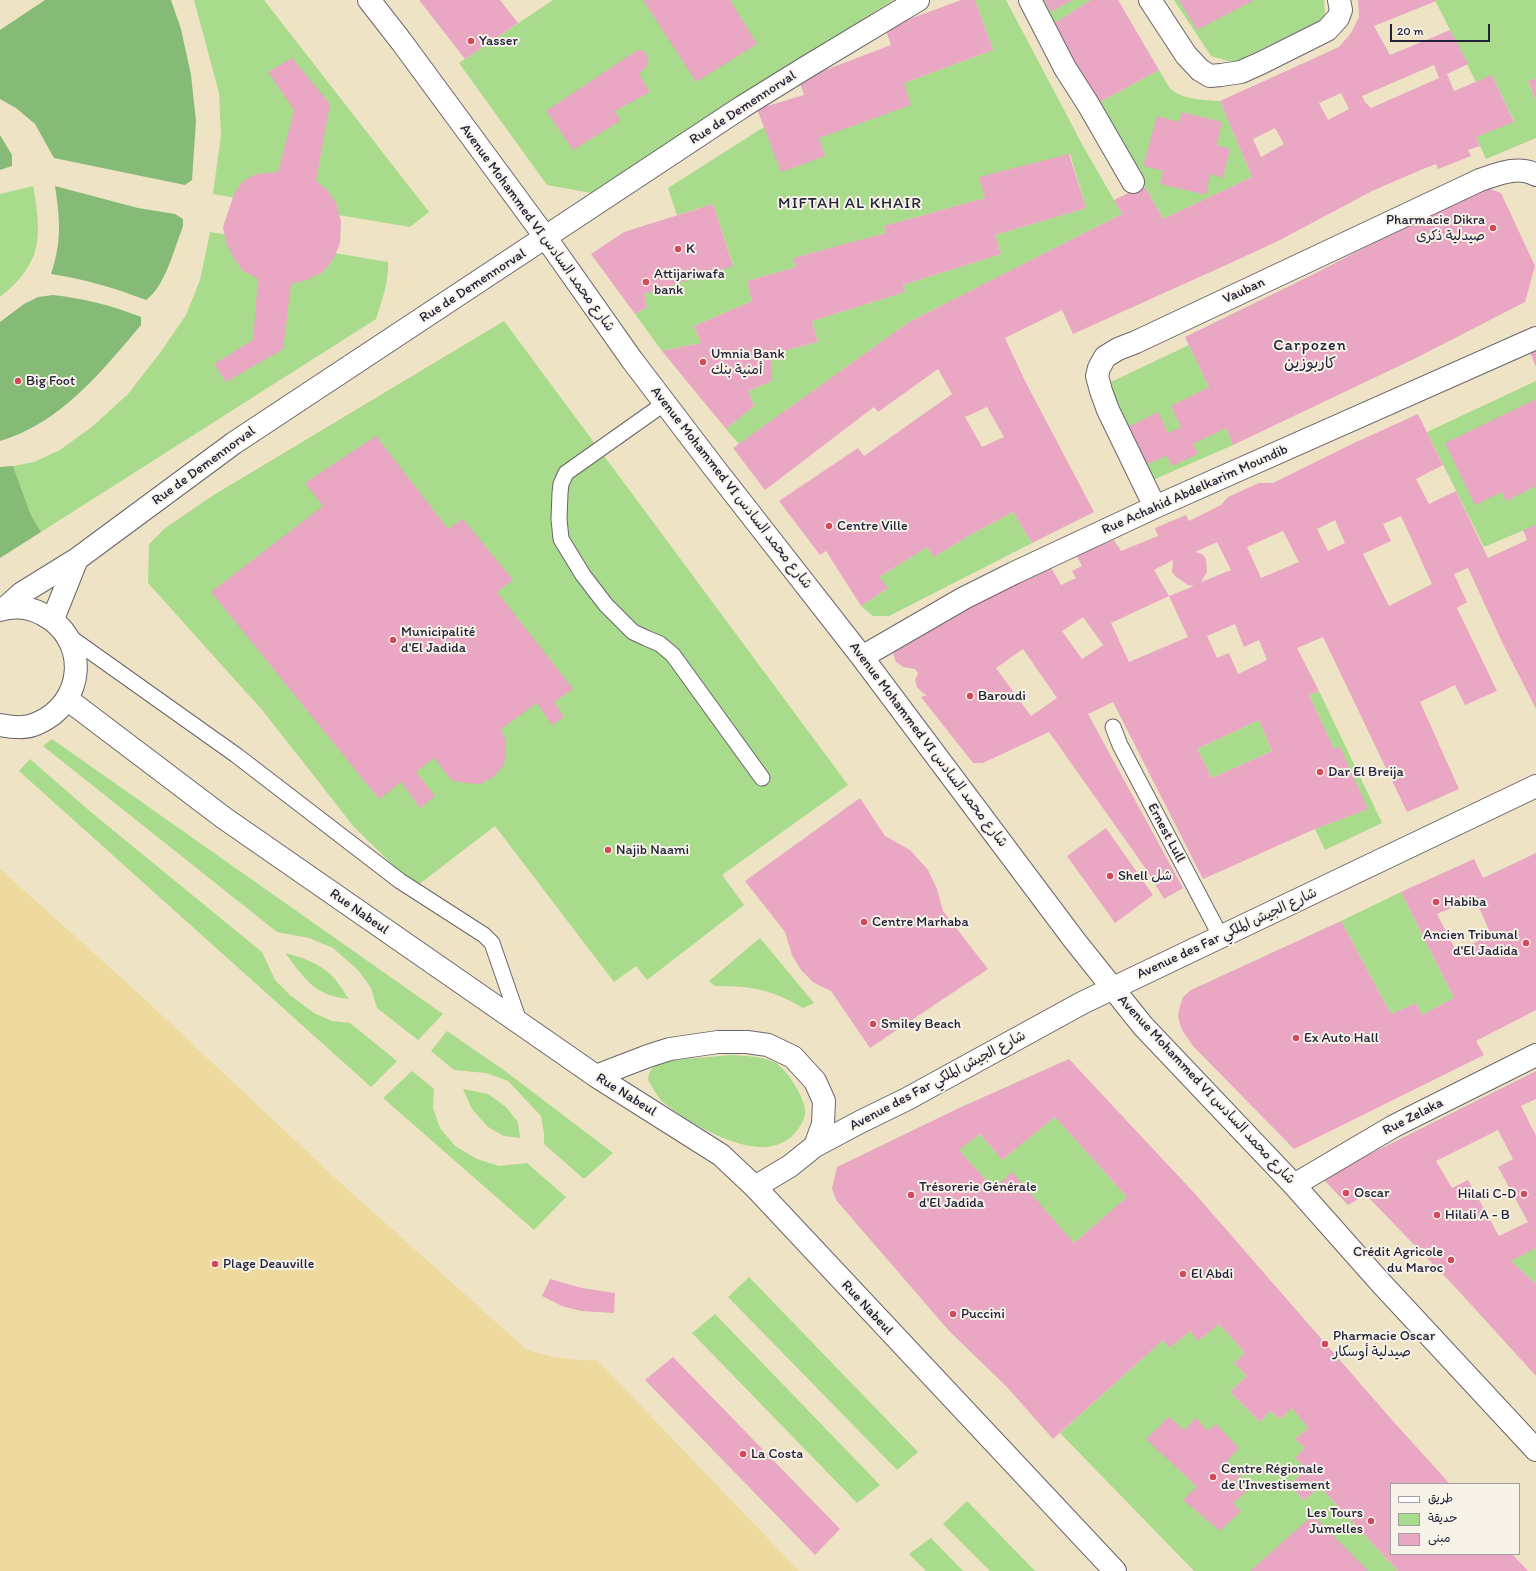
<!DOCTYPE html>
<html>
<head>
<meta charset="utf-8">
<style>
  body { margin:0 }
  #map { position:relative; width:1536px; height:1571px; overflow:hidden; background:#efe3c5; font-family:Itim,"Playpen Sans Arabic",sans-serif }
  canvas { display:block }
  .legend { position:absolute; left:1390px; top:1483px; width:130px; height:72px; box-sizing:border-box; background:#f7f3e8; border:1px solid #a29fa3; margin:0; padding:5px 7px; list-style:none; font-size:12px; color:#22223b }
  .legend li { display:flex; align-items:center; gap:8px; height:20px }
  .legend b { width:20px; border:1px solid #a29fa3 }
  .scale { position:absolute; left:1390px; top:24px; width:100px; height:18px; box-sizing:border-box; border:2px solid #22223b; border-top:0; padding-left:5px; font-size:12px; line-height:14px; white-space:nowrap; color:#22223b; -webkit-text-stroke:3px #f7f3e8; paint-order:stroke }
</style>
</head>
<body>
<div id="map">
<canvas width="1536" height="1571"></canvas>
<ul class="legend">
<li><b style="height:5px;background:#fff"></b>طريق</li>
<li><b style="height:11px;background:#a8db8b"></b>حديقة</li>
<li><b style="height:11px;background:#e9a7c3"></b>مبنى</li>
</ul>
<div class="scale">20 m</div>
</div>
<script>
const g = document.querySelector('canvas').getContext('2d');
g.lineJoin = 'round';
function paint(path, color) { g.fillStyle = color; g.fill(path, 'evenodd'); }
function trace(path, color, width, dash) { g.strokeStyle = color; g.lineWidth = width; g.lineCap = dash ? 'butt' : 'round'; g.setLineDash(dash || []); g.stroke(path); }
function label(font, color, halo, rows, align = 'center') {
  g.font = font + ' Itim,"Playpen Sans Arabic",sans-serif'; g.lineWidth = 4; g.setLineDash([]); g.textBaseline = 'middle'; g.strokeStyle = halo; g.fillStyle = color; for (const [text, x, y, turn = 0] of rows) {
    g.save(); g.translate(x, y); g.rotate((+turn || 0) * Math.PI / 180); g.textAlign = isNaN(turn) ? turn : align; if (halo) g.strokeText(text, 0, 0); g.fillText(text, 0, 0); g.restore();
  }
}
const green = new Path2D(`
  M194,0H264L429,212L410,227L213,194L221,135L219,93Z
  M553,0H893L592,193L547,185L459,63Z
  M975,0H1006L1083,146L1122,214L909,322L739,444L726,429L754,406L748,391L772,381V364L768,355L818,342L812,321L905,292L903,285L1001,254L995,235L1086,208L1070,154L980,177L985,198L884,226L886,233L794,258L796,267L747,281L752,301L694,326L701,343L662,351L635,314L647,307L644,294L733,265L713,204L677,215L668,188L764,127L819,138L904,83L993,50Z
  M1035,0H1091L1050,26Z
  M1174,0H1324L1325,14L1321,20L1237,61H1228L1211,56Z
  M1435,0H1536V78L1528,82L1536,101V138L1486,159L1476,137L1514,121L1492,75L1476,82Z
  M1159,70C1163,76 1166,84 1171,89C1182,100 1206,100 1220,101L1252,177L1163,219L1098,103Z
  M33,186C42,236 43,263 0,297V194Z
  M210,232L388,262C389,282 382,300 376,319L41,532L31,515L13,466L34,462L60,450L93,426L128,394L160,353L186,315L200,280Z
  M504,321L848,785L722,875L744,905L647,980L636,966L614,982L495,826L418,885L402,874L354,827L263,711L148,583L149,544L164,529L212,496Z
  M1189,345L1207,383L1233,445L1153,480L1108,388L1111,382Z
  M1536,381V525L1484,547L1427,432Z
  M1013,512L1032,543L889,616H873L861,606L887,589L879,577L927,547L934,557L970,535Z
  M1319,691L1382,823L1325,850L1315,829L1367,809L1340,748L1334,749L1309,695Z
  M1259,720L1272,751L1212,778L1197,749Z
  M52,739L443,1014L418,1040L377,1008L371,988L358,970L333,948L309,938L277,932L43,746Z
  M30,759L92,813L262,952L275,980L291,996L314,1013L332,1021L350,1023L397,1061L371,1087L19,771Z
  M1401,892L1454,998L1422,1015L1416,1003L1391,1014L1341,921Z
  M760,938L814,1003L803,1008C771,989 752,986 715,986L709,981Z
  M285,953C302,957 318,963 330,974C338,981 343,991 349,999C315,996 305,979 285,953Z
  M447,1031L505,1071L613,1153L584,1179L544,1144V1133L541,1116L508,1081L486,1073L454,1070L431,1051Z
  M732,1055C745,1056 761,1056 774,1062C786,1068 803,1095 805,1109C807,1118 798,1130 792,1136C784,1144 770,1148 758,1147C728,1145 686,1121 663,1102C659,1099 657,1094 654,1090C653,1088 650,1084 649,1082C646,1072 655,1065 662,1061Z
  M412,1071L434,1089L433,1108L440,1128L455,1146L477,1159L499,1166L527,1163L566,1197L534,1230L383,1098Z
  M463,1089L488,1094L506,1107L518,1122L520,1138L504,1136L488,1127L472,1109Z
  M1055,1117L1127,1197L1074,1243L994,1189L959,1150L980,1134L1002,1160Z
  M1536,1248V1284L1511,1261Z
  M749,1277L918,1452L897,1470L728,1297Z
  M715,1314L880,1485L857,1503L692,1333Z
  M1219,1324L1245,1353L1234,1363L1247,1376L1230,1392L1260,1422L1270,1411L1280,1419L1292,1408L1308,1428L1295,1439L1305,1448L1295,1458L1307,1469L1289,1485L1304,1500L1320,1487L1398,1571H1194L1060,1433L1163,1340L1170,1348L1190,1331L1199,1340Z
  M967,1501L1035,1571H990L943,1524Z
  M931,1538L963,1571H926L909,1554Z`);
const forest = new Path2D(`
  M45,0H171L181,29L191,75L196,121L192,180L185,185L54,158L35,124L16,108L0,99V30Z
  M0,135L12,155V166L0,170Z
  M55,186L138,208L175,214L183,219V226C175,247 165,287 146,300C115,288 84,279 51,274C62,241 60,220 55,186Z
  M53,295C86,299 110,305 141,317V325C102,371 61,423 0,441V322L24,304L38,297Z
  M13,466L31,515L41,532L0,558V467Z`);
const sand = new Path2D(`
  M0,869L136,991L334,1177L527,1350C552,1357 571,1361 597,1360L799,1571H0Z`);
const building = new Path2D(`
  M419,0H500L518,23L465,59Z
  M643,0H730L757,44L696,82Z
  M961,0H975L993,50L904,83L911,105L819,138L825,156L781,172L757,109L804,95L799,80L891,45L885,28Z
  M1044,0H1072L1051,12Z
  M1091,0H1118L1159,70L1098,103L1050,26Z
  M1179,0H1254L1197,30Z
  M1358,0H1435L1436,1L1374,26L1390,55L1450,30L1468,64L1447,74L1454,91L1492,75L1514,122L1476,137L1480,146L1468,150L1471,156L1438,169L1436,164L1423,169L1372,191L1280,240L1235,261L1073,334L1062,310L1005,338L1025,381L1094,512L1032,543L1013,512L970,535L934,557L927,547L879,577L888,588L861,606L826,551L820,555L779,501L858,448L864,456L952,394L938,369L878,412L874,407L765,490L733,448L909,322L1122,214L1114,200L1136,189L1145,187L1163,219L1252,177L1220,101L1339,47L1351,33L1359,17ZM1434,65L1439,78L1371,108L1365,102L1362,96ZM1341,93L1349,109L1328,120L1319,103ZM1275,128L1284,144L1261,157L1253,139ZM987,407L1004,437L982,447L965,417Z
  M640,50L645,52L647,56L648,61L647,66L639,74L650,92L615,111L620,121L573,150L546,111L636,51Z
  M292,58L330,104L316,181L326,189L336,203L341,221L340,243L334,258L323,272L307,280L291,284L283,349L226,382L214,364L253,340L258,279L243,271L233,257L226,242L223,227L234,194L243,181L256,174L278,172L294,110L268,72Z
  M1536,78V101L1528,81Z
  M1182,112L1222,122L1217,145L1230,149L1223,178L1210,174L1206,195L1160,184L1163,171L1143,166L1157,116L1179,122Z
  M1069,154L1086,208L995,235L1001,254L903,285L905,292L812,321L818,342L768,355L772,364V381L748,391L754,406L726,429L662,351L701,343L694,326L752,301L747,281L796,267L793,258L886,233L884,226L985,198L979,177Z
  M1482,186L1501,193L1535,266L1525,302L1418,357L1233,445L1226,428L1193,444L1198,454L1172,466L1167,456L1143,466L1124,429L1158,412L1168,433L1181,427L1171,406L1209,387L1185,337L1314,274Z
  M713,204L733,266L644,294L647,307L635,314L591,254L624,232Z
  M1536,350V367L1530,352Z
  M1536,399V486L1506,501L1502,492L1475,505L1445,443Z
  M1418,414L1443,465L1416,479L1429,504L1456,491L1488,558L1527,540L1523,530L1536,525V709L1502,642L1468,568L1454,574L1467,602L1457,608L1497,691L1465,705L1455,685L1420,702L1459,789L1407,812L1323,637L1297,648L1319,691L1309,695L1334,749L1340,747L1368,809L1315,829L1203,879L1113,702L1088,714L1183,888L1164,899L1146,869L1049,732L983,763H973L921,697L927,695L923,693L917,687L915,680L918,673L915,669L903,667L896,662L893,654L896,644L1049,564L1061,585L1076,578L1072,571L1082,566L1076,555L1114,540L1121,551L1158,536L1155,528L1186,515L1189,521L1221,505L1228,497L1259,483H1273L1354,443ZM1401,516L1432,584L1389,606L1363,554L1391,541L1383,524ZM1335,520L1345,543L1328,551L1317,529ZM1283,531L1299,562L1261,578L1247,547ZM1217,542L1231,570L1201,582L1207,572L1206,559L1202,554L1195,552ZM1173,560L1172,572L1176,577L1188,585L1194,586L1169,596L1188,637L1129,662L1111,623L1169,596L1154,570ZM1083,617L1103,645L1082,659L1062,631ZM1235,624L1244,647L1259,640L1267,660L1238,674L1229,653L1217,658L1207,636ZM1023,649L1057,698L1031,716L996,668ZM1259,720L1272,751L1212,778L1197,749Z
  M376,436L448,529L463,519L513,580L497,592L573,689L554,702L564,717L552,725L537,703L501,729L506,741V753L503,766L493,777L480,784L464,783L451,780L434,758L416,772L435,796L420,808L401,782L379,799L211,592L323,506L305,483Z
  M860,798L885,836L910,850L928,870L937,889L943,911L988,969L870,1048L831,991L814,983L801,970L792,955L785,932L745,881Z
  M1106,828L1153,895L1115,923L1067,856Z
  M1536,853V1010L1476,1041L1484,1055L1294,1149L1193,1046L1182,1030L1178,1017L1179,1009L1183,997L1191,990L1341,921L1391,1014L1416,1003L1422,1015L1454,998L1401,892L1474,859L1483,878ZM1475,898L1491,935L1456,951L1437,914Z
  M1069,1059L1197,1196L1392,1420L1450,1484H1391V1554H1512L1528,1571H1398L1320,1487L1304,1500L1289,1485L1307,1469L1295,1458L1305,1448L1295,1439L1308,1428L1292,1408L1280,1419L1270,1411L1260,1422L1230,1392L1247,1376L1234,1363L1245,1353L1219,1324L1198,1341L1190,1331L1170,1348L1163,1340L1053,1439L1006,1386L950,1332L836,1200L832,1188L837,1167L959,1108ZM1055,1117L1127,1197L1074,1243L1012,1172L994,1189L959,1150L980,1134L1002,1160Z
  M1536,1071V1099L1521,1106L1536,1136V1248L1511,1261L1536,1284V1376L1455,1287L1366,1195L1348,1205L1322,1178ZM1498,1130L1513,1159L1498,1167L1528,1222L1499,1236L1468,1180L1452,1188L1436,1161Z
  M550,1279L582,1288L615,1293L614,1313L581,1311L562,1306L542,1296Z
  M673,1357L840,1529L815,1555L645,1380Z
  M1169,1417L1184,1430L1196,1418L1208,1431L1216,1424L1239,1448L1227,1461L1243,1474L1235,1481L1247,1491L1233,1503L1241,1511L1220,1531L1183,1500L1197,1487L1146,1439Z
  M1313,1515L1368,1571H1250Z`);
const service = new Path2D(`
  M665,403L566,473L561,484L560,493L559,519L561,539L583,575L606,605L633,632L646,638L660,644L673,655L762,778
  M67,635L236,755L400,881L484,935L492,943L520,1024
  M1113,727L1120,745L1221,937`);
const minor = new Path2D(`
  M369,0L401,41L546,238L632,360L712,465L862,657L1075,941L1143,1026L1294,1185L1380,1282L1536,1450
  M1030,0L1065,68L1088,104L1133,182
  M1150,0L1186,55L1200,70L1210,76L1221,75L1241,72L1261,63L1327,30L1338,18L1341,10L1339,0
  M1155,507L1108,410L1101,391L1097,376L1099,368L1105,357L1118,349L1136,342L1480,180C1498,174 1518,165 1536,175
  M5,608L22,593L77,559L234,443L742,107L805,68L918,0
  M0,610C14,606 29,607 42,614C90,638 86,704 36,724C25,729 12,727 0,725
  M53,619L77,559
  M862,657L964,598L1014,573L1155,507L1536,338
  M67,699L224,818L596,1076L721,1155L755,1187L1115,1571
  M596,1076L648,1056L670,1049L718,1042H747L768,1045L793,1057L815,1081L824,1101L823,1124L815,1146
  M1294,1185L1394,1126L1536,1055
  M755,1187L790,1166L815,1146L860,1122L907,1099L1082,1003L1536,786`);
const markers = [
  [471,41,4,"#d1495b"],
  [1493,228,4,"#d1495b"],
  [678,249,4,"#d1495b"],
  [646,282,4,"#d1495b"],
  [703,362,4,"#d1495b"],
  [18,381,4,"#d1495b"],
  [829,526,4,"#d1495b"],
  [393,640,4,"#d1495b"],
  [970,696,4,"#d1495b"],
  [1320,772,4,"#d1495b"],
  [608,850,4,"#d1495b"],
  [1110,876,4,"#d1495b"],
  [1436,902,4,"#d1495b"],
  [864,922,4,"#d1495b"],
  [1526,943,4,"#d1495b"],
  [873,1024,4,"#d1495b"],
  [1296,1038,4,"#d1495b"],
  [1346,1193,4,"#d1495b"],
  [1524,1194,4,"#d1495b"],
  [911,1195,4,"#d1495b"],
  [1437,1215,4,"#d1495b"],
  [1451,1260,4,"#d1495b"],
  [215,1264,4,"#d1495b"],
  [1183,1274,4,"#d1495b"],
  [953,1314,4,"#d1495b"],
  [1325,1344,4,"#d1495b"],
  [743,1454,4,"#d1495b"],
  [1213,1477,4,"#d1495b"],
  [1371,1521,4,"#d1495b"]
];
const poiNames = [
  ["Yasser",479,41],
  ["Pharmacie Dikra",1485,220,"right"],
  ["صيدلية ذكرى",1485,236,"right"],
  ["K",686,249],
  ["Attijariwafa",654,274],
  ["bank",654,290],
  ["Umnia Bank",711,354],
  ["أمنية بنك",711,370],
  ["Big Foot",26,381],
  ["Centre Ville",837,526],
  ["Municipalité",401,632],
  ["d'El Jadida",401,648],
  ["Baroudi",978,696],
  ["Dar El Breija",1328,772],
  ["Najib Naami",616,850],
  ["Shell شل",1118,876],
  ["Habiba",1444,902],
  ["Centre Marhaba",872,922],
  ["Ancien Tribunal",1518,935,"right"],
  ["d'El Jadida",1518,951,"right"],
  ["Smiley Beach",881,1024],
  ["Ex Auto Hall",1304,1038],
  ["Trésorerie Générale",919,1187],
  ["d'El Jadida",919,1203],
  ["Oscar",1354,1193],
  ["Hilali C-D",1516,1194,"right"],
  ["Hilali A - B",1445,1215],
  ["Crédit Agricole",1443,1252,"right"],
  ["du Maroc",1443,1268,"right"],
  ["Plage Deauville",223,1264],
  ["El Abdi",1191,1274],
  ["Puccini",961,1314],
  ["Pharmacie Oscar",1333,1336],
  ["صيدلية أوسكار",1333,1352],
  ["La Costa",751,1454],
  ["Centre Régionale",1221,1469],
  ["de l'Investisement",1221,1485],
  ["Les Tours",1363,1513,"right"],
  ["Jumelles",1363,1529,"right"]
];
const streetNames = [
  ["Rue de Demennorval",743,108,-33],
  ["Avenue Mohammed VI شارع محمد السادس",537,228,54],
  ["Rue de Demennorval",473,286,-33],
  ["Vauban",1244,291,-25],
  ["Rue de Demennorval",204,466,-36],
  ["Avenue Mohammed VI شارع محمد السادس",731,488,52],
  ["Rue Achahid Abdelkarim Moundib",1195,490,-24],
  ["Avenue Mohammed VI شارع محمد السادس",928,745,53],
  ["Ernest Lull",1166,833,62],
  ["Rue Nabeul",359,912,35],
  ["Avenue des Far شارع الجيش الملكي",1227,934,-25],
  ["Avenue des Far شارع الجيش الملكي",938,1081,-28],
  ["Avenue Mohammed VI شارع محمد السادس",1206,1090,47],
  ["Rue Nabeul",626,1095,32],
  ["Rue Zelaka",1413,1117,-27],
  ["Rue Nabeul",867,1308,47]
];
const quarterNames = [
  ["MIFTAH AL KHAIR",850,204],
  ["Carpozen",1310,346],
  ["كاربوزين",1310,364]
];
paint(green, '#a8db8b');
paint(forest, '#86bb77');
paint(sand, '#eeda9e');
paint(building, '#e9a7c3');
trace(service, '#6a666b', 17);
trace(minor, '#6a666b', 24);
trace(service, '#fff', 15);
trace(minor, '#fff', 22);
for (const [x, y, r, color] of markers) { const dot = new Path2D(); dot.arc(x, y, r, 0, 2 * Math.PI); g.fillStyle = color; g.fill(dot); trace(dot, '#f7f3e8', 1.5); }
label('14px', '#22223b', '#f7f3e8', poiNames, 'left');
label('14px', '#22223b', '#f7f3e8', streetNames);
g.letterSpacing = '1px';
label('16px', '#22223b', '#f7f3e8', quarterNames);
g.letterSpacing = '0px';
</script>
</body>
</html>
